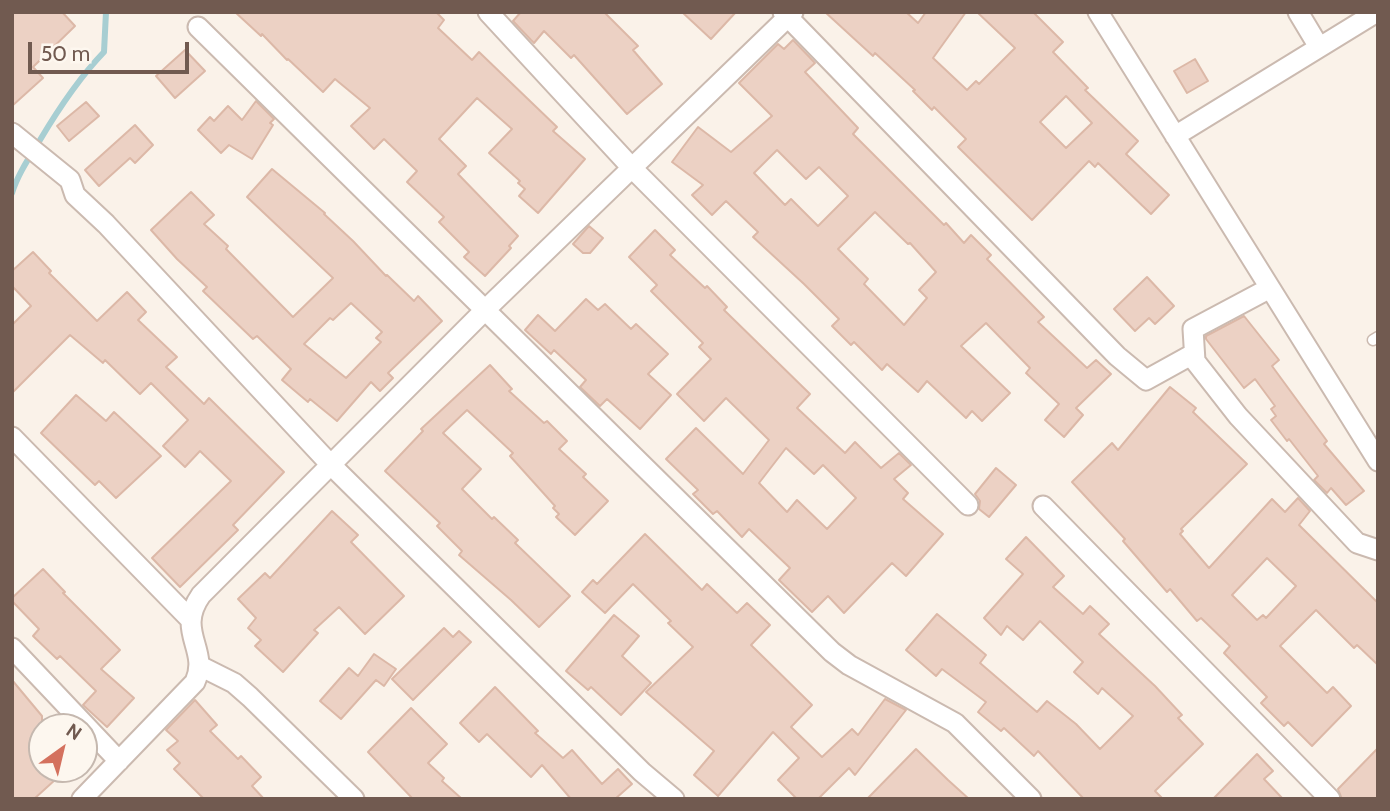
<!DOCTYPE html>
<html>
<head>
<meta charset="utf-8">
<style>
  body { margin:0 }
  #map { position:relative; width:1390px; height:811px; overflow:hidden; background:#faf2e9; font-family:Cabin,sans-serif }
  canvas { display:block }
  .frame { position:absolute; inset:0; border:14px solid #715a50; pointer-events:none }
  .north { position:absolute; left:28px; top:713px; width:70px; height:70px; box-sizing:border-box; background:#fdf7ef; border:2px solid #c5b8af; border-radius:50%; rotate:34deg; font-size:19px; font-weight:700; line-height:28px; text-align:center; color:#715a50 }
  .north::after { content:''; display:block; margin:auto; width:24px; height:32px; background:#d4715e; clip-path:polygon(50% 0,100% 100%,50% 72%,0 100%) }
  .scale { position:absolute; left:28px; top:42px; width:161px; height:32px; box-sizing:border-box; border:4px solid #715a50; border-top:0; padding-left:9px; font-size:21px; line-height:24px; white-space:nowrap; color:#715a50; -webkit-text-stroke:5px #fdf7ef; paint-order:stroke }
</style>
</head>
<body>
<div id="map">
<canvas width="1390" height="811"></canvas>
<div class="frame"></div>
<div class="north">N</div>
<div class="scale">50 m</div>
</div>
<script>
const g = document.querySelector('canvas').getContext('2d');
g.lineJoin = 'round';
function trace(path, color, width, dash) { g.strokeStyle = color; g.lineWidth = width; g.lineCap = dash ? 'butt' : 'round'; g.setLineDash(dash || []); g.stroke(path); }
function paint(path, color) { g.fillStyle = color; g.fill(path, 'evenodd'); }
const stream = new Path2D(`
  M12,193C18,174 29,158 40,140C59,108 78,79 104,52L106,12`);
const building = new Path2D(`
  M12,12H62L75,26L33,67L43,78L12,106Z
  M235,12H436L444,20L438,28L472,60L479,52L557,127L553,131L585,159L538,213L519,196L525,189L518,183L520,181L489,153L512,129L477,98L439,139L466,166L458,174L518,236L509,246L511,248L485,276L464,257L469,252L439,222L444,217L407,182L417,171L384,139L374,149L351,126L370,108L335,79L323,92L288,59L287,60L262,34L261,36Z
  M521,12H604L638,46L633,50L662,84L627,114L574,55L571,58L544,31L534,43L531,40L513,21Z
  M682,12H736L711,39Z
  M825,12H906L918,23L926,12H966L933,58L967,90L976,81L979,84L1015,48L977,12H1033L1063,42L1053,52L1088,88L1085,90L1138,141L1126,154L1169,195L1151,214L1098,163L1095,167L1089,161L1032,220L958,147L966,139L934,107L932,110L913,91L915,90L875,53L873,56ZM1066,96L1092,123L1066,148L1040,122Z
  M793,40L815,63L805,72L858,128L853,134L944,225L946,223L964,243L971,235L991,255L987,259L1044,317L1038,322L1087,368L1096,360L1111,374L1076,408L1083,415L1064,437L1045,420L1059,404L1026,373L1030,368L986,323L961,346L1010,393L982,421L972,411L966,418L927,381L918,392L887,364L882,370L854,342L851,345L832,326L839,319L804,284L753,237L758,232L726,201L712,215L692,195L703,185L672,162L698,127L731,152L772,116L739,83L778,44L784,49ZM777,150L806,179L819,167L848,196L818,226L791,199L785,205L754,173ZM875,212L908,244L910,243L936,272L919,290L927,298L904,325L864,284L868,279L838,249Z
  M185,50L205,71L175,98L156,76Z
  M1195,59L1208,81L1187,93L1174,71Z
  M256,101L274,119L270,123L273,125L252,159L229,145L221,153L198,130L210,117L214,121L228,106L242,120Z
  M86,102L99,116L69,141L57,126Z
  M135,125L153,145L135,163L130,158L99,186L85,170Z
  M272,169L325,213L324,214L353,241L386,276L387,275L414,301L418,296L442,321L388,373L393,378L380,391L371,382L337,421L310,399L308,402L282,380L291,369L257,336L253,339L203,291L207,287L177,259L151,230L191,192L214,215L204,224L228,246L226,249L293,317L333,278L247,197ZM351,303L382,332L376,338L381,342L346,378L304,344L330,318L333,320Z
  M589,226L603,238L590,253H583L573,244Z
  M655,230L675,250L670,255L705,288L707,286L727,307L724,310L810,394L797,408L845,453L855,442L881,468L899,453L911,465L894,479L908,493L903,499L943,534L906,576L892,563L844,613L828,596L812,612L779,580L790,568L749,529L742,537L717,511L713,514L693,494L698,490L666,459L696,428L743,474L769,440L726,398L704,421L677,394L711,359L699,347L703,343L651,291L657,285L629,257ZM786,448L814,474L823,465L856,498L827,529L797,500L787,512L759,483Z
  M33,252L51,271L49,273L97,321L127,292L146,312L138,320L177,357L166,367L204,404L209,398L284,472L233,525L238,530L180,587L152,558L231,481L200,451L185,467L163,446L188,420L151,383L140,394L105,360L103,363L70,335L12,393V325L31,306L12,286V271Z
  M1147,277L1174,306L1155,324L1149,318L1135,331L1114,309Z
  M586,299L598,310L605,304L631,329L636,324L668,354L648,374L671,395L640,429L607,399L600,406L580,387L586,380L554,350L551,354L525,330L538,315L555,331Z
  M1244,316L1279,360L1272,366L1327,441L1324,444L1364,491L1346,505L1331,488L1327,493L1314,480L1318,476L1289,439L1287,441L1271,420L1276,416L1271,409L1275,406L1255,379L1244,388L1206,339V336Z
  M490,365L512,389L509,391L544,423L547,421L567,441L559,449L586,474L583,477L608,501L575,535L556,517L559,514L553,508L555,506L510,456L513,453L467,410L443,433L481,469L462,489L492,519L494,517L518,540L515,543L570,596L539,627L511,600L459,555L462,551L437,526L440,523L385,471L423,431L421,429Z
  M1170,387L1196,408L1193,412L1247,464L1181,529L1183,531L1180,534L1209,568L1272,499L1285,512L1298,498L1310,511L1299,525L1378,603V665L1357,645L1354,648L1316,610L1280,646L1327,693L1333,687L1351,706L1312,746L1288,722L1284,726L1261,703L1267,697L1224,653L1230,646L1201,618L1197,621L1170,589L1167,592L1123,541L1125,539L1072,482L1112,443L1118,450ZM1267,558L1296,586L1266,618L1263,615L1257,620L1232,595Z
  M76,395L106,421L114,412L161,456L116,498L99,481L95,485L41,433Z
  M996,468L1016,485L989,517L979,509L980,501L975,494Z
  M332,511L358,535L351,542L404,596L365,634L339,607L314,630L318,633L283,672L255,646L261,640L248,628L256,618L238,599L265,573L270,578Z
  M645,534L702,590L707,584L737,613L747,603L770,625L751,645L812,705L791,727L822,757L852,729L858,735L885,699L906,710L855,775L849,768L818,799H797L778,780L799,758L773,732L718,796L694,775L714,751L646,692L693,647L668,623L671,621L633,584L605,613L582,592L593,580L597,584Z
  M1026,537L1064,576L1053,587L1083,614L1090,606L1109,624L1099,634L1155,686L1182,715L1178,718L1203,744L1155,791L1163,799H1084L1038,751L1034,756L1004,728L1001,731L978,712L986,702L942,669L936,676L906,650L937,614L986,655L980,663L1037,712L1047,701L1076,724L1100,749L1133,716L1102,688L1098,694L1074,672L1083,662L1040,621L1023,640L1007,626L1001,635L984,618L1023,574L1006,559Z
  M43,569L65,592L63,593L120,650L101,669L134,698L107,727L83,705L96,691L60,656L57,659L33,636L39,629L12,601V598Z
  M614,615L639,636L622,656L651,683L621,715L591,687L588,690L566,671Z
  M444,628L453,637L459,631L471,642L413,700L392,679Z
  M374,654L396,669L384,686L376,680L341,719L320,701L349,668L358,676Z
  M12,680L42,716V769H67L34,799H12Z
  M495,687L538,731L535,733L563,758L572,750L602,784L618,769L632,784L615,799H571L542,765L531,777L487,734L479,742L460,723Z
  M195,700L217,725L210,731L238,759L241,756L261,777L252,786L264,799H204L174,769L180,763L167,750L178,741L166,730Z
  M411,708L447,744L428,763L444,778L442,781L462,799H413L368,752Z
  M1378,748V799H1342L1338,789Z
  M916,749L948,780L969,799H867Z
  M1257,754L1273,771L1264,779L1283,799H1213Z`);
const lane = new Path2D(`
  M1373,340L1378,337`);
const street = new Path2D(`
  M488,12L633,169L968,505
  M783,12L1117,356L1146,380L1193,354
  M1098,12L1378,461
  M1298,12L1319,47
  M198,27L832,652L849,665L955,723L1031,799
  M12,133L70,180L75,195L106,224L330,464L642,772L674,799
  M1175,136L1377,12
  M1270,288L1193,329L1195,361L1238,416L1357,543L1378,550
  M12,437L190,619
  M1043,506L1330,799
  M12,648L119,761
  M200,666L234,683L250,697L354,799
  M82,799L195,682C210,649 175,632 201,595L485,310L793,12`);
trace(stream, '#a7ced2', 6);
paint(building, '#ecd1c4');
trace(building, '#dcb8a7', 2);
trace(lane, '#cbbab0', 13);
trace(street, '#cbbab0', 23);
trace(lane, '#fff', 10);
trace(street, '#fff', 19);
</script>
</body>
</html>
